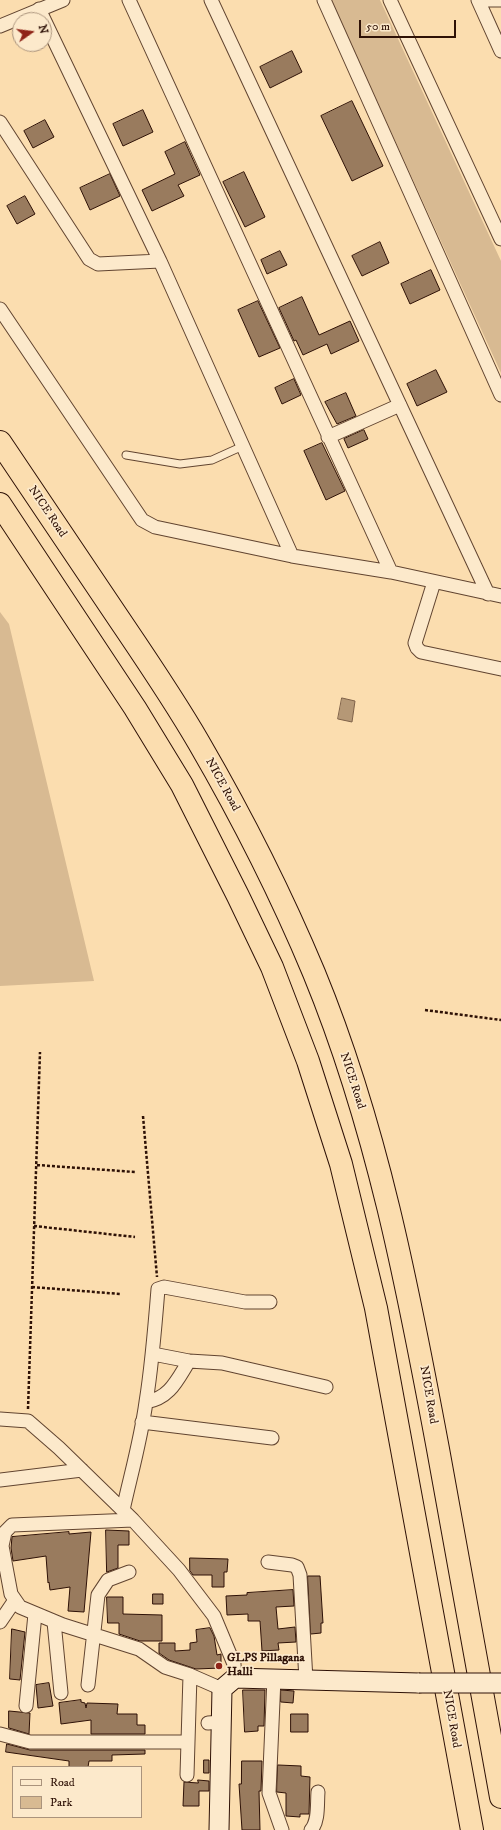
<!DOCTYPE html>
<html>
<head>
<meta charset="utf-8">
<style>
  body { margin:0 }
  #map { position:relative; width:501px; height:1830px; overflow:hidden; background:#fbddaf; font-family:"IM FELL DW Pica",serif }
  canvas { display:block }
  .legend { position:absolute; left:12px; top:1766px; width:130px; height:52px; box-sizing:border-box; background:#fce9cb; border:1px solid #aa937c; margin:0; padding:5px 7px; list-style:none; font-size:12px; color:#2e1106 }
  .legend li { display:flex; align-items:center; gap:8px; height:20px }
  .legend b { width:20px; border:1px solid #aa937c }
  .north { position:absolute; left:12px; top:12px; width:40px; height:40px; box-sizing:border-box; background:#fce9cb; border:1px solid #aa937c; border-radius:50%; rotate:76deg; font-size:11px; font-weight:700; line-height:16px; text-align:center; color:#2e1106 }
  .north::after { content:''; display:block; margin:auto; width:14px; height:18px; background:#8f2418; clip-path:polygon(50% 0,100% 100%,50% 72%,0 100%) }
  .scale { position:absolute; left:359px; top:20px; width:97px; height:18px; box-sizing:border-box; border:2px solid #2e1106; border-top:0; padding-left:5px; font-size:12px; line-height:14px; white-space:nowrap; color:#2e1106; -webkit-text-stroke:3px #fce9cb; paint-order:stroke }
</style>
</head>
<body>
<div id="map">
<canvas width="501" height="1830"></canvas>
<ul class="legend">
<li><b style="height:5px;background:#fce9cb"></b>Road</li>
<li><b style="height:11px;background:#d8ba92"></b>Park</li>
</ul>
<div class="north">N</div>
<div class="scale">50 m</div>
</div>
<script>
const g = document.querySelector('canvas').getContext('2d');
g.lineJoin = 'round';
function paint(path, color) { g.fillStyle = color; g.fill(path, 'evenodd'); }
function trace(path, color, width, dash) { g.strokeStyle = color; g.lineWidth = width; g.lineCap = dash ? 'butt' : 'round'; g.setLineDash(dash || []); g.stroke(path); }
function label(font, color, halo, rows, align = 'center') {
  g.font = font + ' "IM FELL DW Pica",serif'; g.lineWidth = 3.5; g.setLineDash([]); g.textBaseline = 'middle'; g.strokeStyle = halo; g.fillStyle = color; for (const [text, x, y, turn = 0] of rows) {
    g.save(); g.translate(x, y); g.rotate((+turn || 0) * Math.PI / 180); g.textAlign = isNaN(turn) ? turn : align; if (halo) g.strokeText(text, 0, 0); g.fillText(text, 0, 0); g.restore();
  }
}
const green = new Path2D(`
  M331,0H380L501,261V373Z
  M0,612L9,624L94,981L0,986Z`);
const water = new Path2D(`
  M342,698L355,701L352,722L338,719Z`);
const building = new Path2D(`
  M292,51L302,72L270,88L260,67Z
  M352,101L383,166L352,181L321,116Z
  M143,110L153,132L123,146L113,124Z
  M45,120L54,137L33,148L24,131Z
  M185,142L200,175L178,185L184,196L152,211L142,190L175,174L165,152Z
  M244,172L265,217L245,227L223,182Z
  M110,174L120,196L90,210L80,188Z
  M25,196L35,214L17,224L7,206Z
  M380,242L389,263L362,276L352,256Z
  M280,251L287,265L267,274L261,260Z
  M431,270L440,290L410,304L401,284Z
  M302,297L319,335L350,321L359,341L331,354L327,344L303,355L296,340L294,341L279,308Z
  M258,301L280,348L259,357L238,310Z
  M436,370L447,392L417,406L407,384Z
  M294,379L301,395L282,404L275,388Z
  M346,393L356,416L337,424L325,402Z
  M364,430L368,439L348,448L344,439Z
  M322,443L345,491L326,500L304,451Z
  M106,1530L129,1531V1545H118V1568L107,1572Z
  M69,1532V1534L91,1532L84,1612L68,1611L70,1587L50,1590L49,1582L48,1583L46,1556L13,1561L11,1548L12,1537Z
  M190,1558L228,1559L227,1572H224V1587H212V1575H193L190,1571Z
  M308,1576H320L323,1623H321V1633L311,1634Z
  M293,1590L294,1606L276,1607L278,1629L295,1627L296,1642L278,1643L279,1650L262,1651L260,1621H248V1614L227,1615L226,1596L247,1595V1593Z
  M153,1594H163V1604H153Z
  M107,1597H123V1614L162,1615V1641H140L119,1634V1623H108Z
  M210,1628L214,1636L217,1655L221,1654V1668L196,1669L169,1660L159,1653V1643H175V1651L190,1650V1643L197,1642L196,1630Z
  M12,1629L25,1632L20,1680L10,1679Z
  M49,1683L53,1706L38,1708L36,1685Z
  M243,1690H265L264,1726H258V1731L245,1732Z
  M281,1690L294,1691L293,1703L281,1702Z
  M81,1700V1702L85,1703L86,1708L87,1703L118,1704L117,1714H137V1725H145V1734H91V1720L61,1724L59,1703Z
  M9,1711L30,1713L29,1734L9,1728Z
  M291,1714H308V1732H291Z
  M7,1744L30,1750H145V1754L112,1755V1761H89L88,1767H69V1761L6,1752Z
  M204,1760H209V1773H204Z
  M242,1761H262L261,1791H259L260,1830H242L239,1784H241Z
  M278,1765L301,1766V1776L310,1777L309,1814H300V1817L286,1816V1793L277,1792Z
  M198,1780L209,1781V1791H199V1806H183L184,1782L198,1783Z`);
const path = new Path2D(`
  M425,1010L501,1020
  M143,1116L157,1277
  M37,1165L135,1172
  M34,1226L135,1237
  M32,1287L120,1294
  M28,1409L40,1052`);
const lane = new Path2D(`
  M126,455L180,464L212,460L243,446`);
const street = new Path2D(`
  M129,0L391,572
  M211,0L488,594
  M324,0L501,395
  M390,0L501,239
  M478,0L501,51
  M478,0H501
  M39,9L160,261L292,556
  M0,26L63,0
  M0,122L89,259L98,264L160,261
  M0,309L142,520L155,527L292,556L391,572L501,596
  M328,437L400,405
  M434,582L415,643L417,648L421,652L501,669
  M153,1354L189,1361L222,1363L326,1387
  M146,1402C170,1398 177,1380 189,1361
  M0,1419L28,1421L59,1448L133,1520L179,1570L214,1616L234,1664L235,1678
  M142,1422L272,1438
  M0,1480L82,1470
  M123,1510C131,1474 141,1439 146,1402C152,1365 155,1327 158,1289L164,1287L245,1302H270
  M133,1520L12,1525L5,1532L2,1546L11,1594L20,1607L63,1625L139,1649L165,1667L190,1675L222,1689
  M268,1562L292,1565L297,1567L300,1575L306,1680
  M0,1622L15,1600
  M54,1622L61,1693
  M274,1678L269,1793L282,1830
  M88,1685L98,1595L108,1580L129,1572
  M26,1706L35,1614
  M208,1723L222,1722
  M0,1734L30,1742H188
  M187,1775L190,1675
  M311,1830C319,1821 317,1804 318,1792`);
const secondary = new Path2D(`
  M219,1830L222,1689L235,1678L419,1683`);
const highway = new Path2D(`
  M0,442C38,499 77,556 115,613C144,656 173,698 199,743C242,817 281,894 314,973C377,1126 408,1288 438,1449C459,1565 480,1681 501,1797
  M0,504L135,708L182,785L238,896L272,967L308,1061L341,1164L376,1308L472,1830`);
const secondaryBridge = new Path2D(`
  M419,1683H501`);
const markers = [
  [219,1666,4,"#8f2418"]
];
const streetNames = [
  ["NICE Road",47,512,56],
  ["NICE Road",222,785,61],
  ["NICE Road",352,1081,72],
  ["NICE Road",428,1395,80],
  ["NICE Road",451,1719,80]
];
const poiNames = [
  ["GLPS Pillagana",227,1659],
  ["Halli",227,1673]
];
paint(green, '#d8ba92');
paint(water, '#b59876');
trace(water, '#7f6249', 1);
paint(building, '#997b5e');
trace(building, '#2e1106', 1);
trace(lane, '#614430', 9);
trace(street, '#614430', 15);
trace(secondary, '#2e1106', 21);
trace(highway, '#2e1106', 24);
trace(path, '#2e1106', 2.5, [3, 2]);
trace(lane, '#fce9cb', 7);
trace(street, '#fce9cb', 13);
trace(secondary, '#fce9cb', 19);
trace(highway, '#fbddaf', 22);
trace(secondaryBridge, '#2e1106', 21, []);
trace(secondaryBridge, '#fce9cb', 19);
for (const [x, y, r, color] of markers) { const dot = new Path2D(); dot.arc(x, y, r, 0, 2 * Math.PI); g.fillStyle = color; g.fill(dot); trace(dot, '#fce9cb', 1.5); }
label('12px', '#2e1106', '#fce9cb', streetNames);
label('bold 12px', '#2e1106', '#fce9cb', poiNames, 'left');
</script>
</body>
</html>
